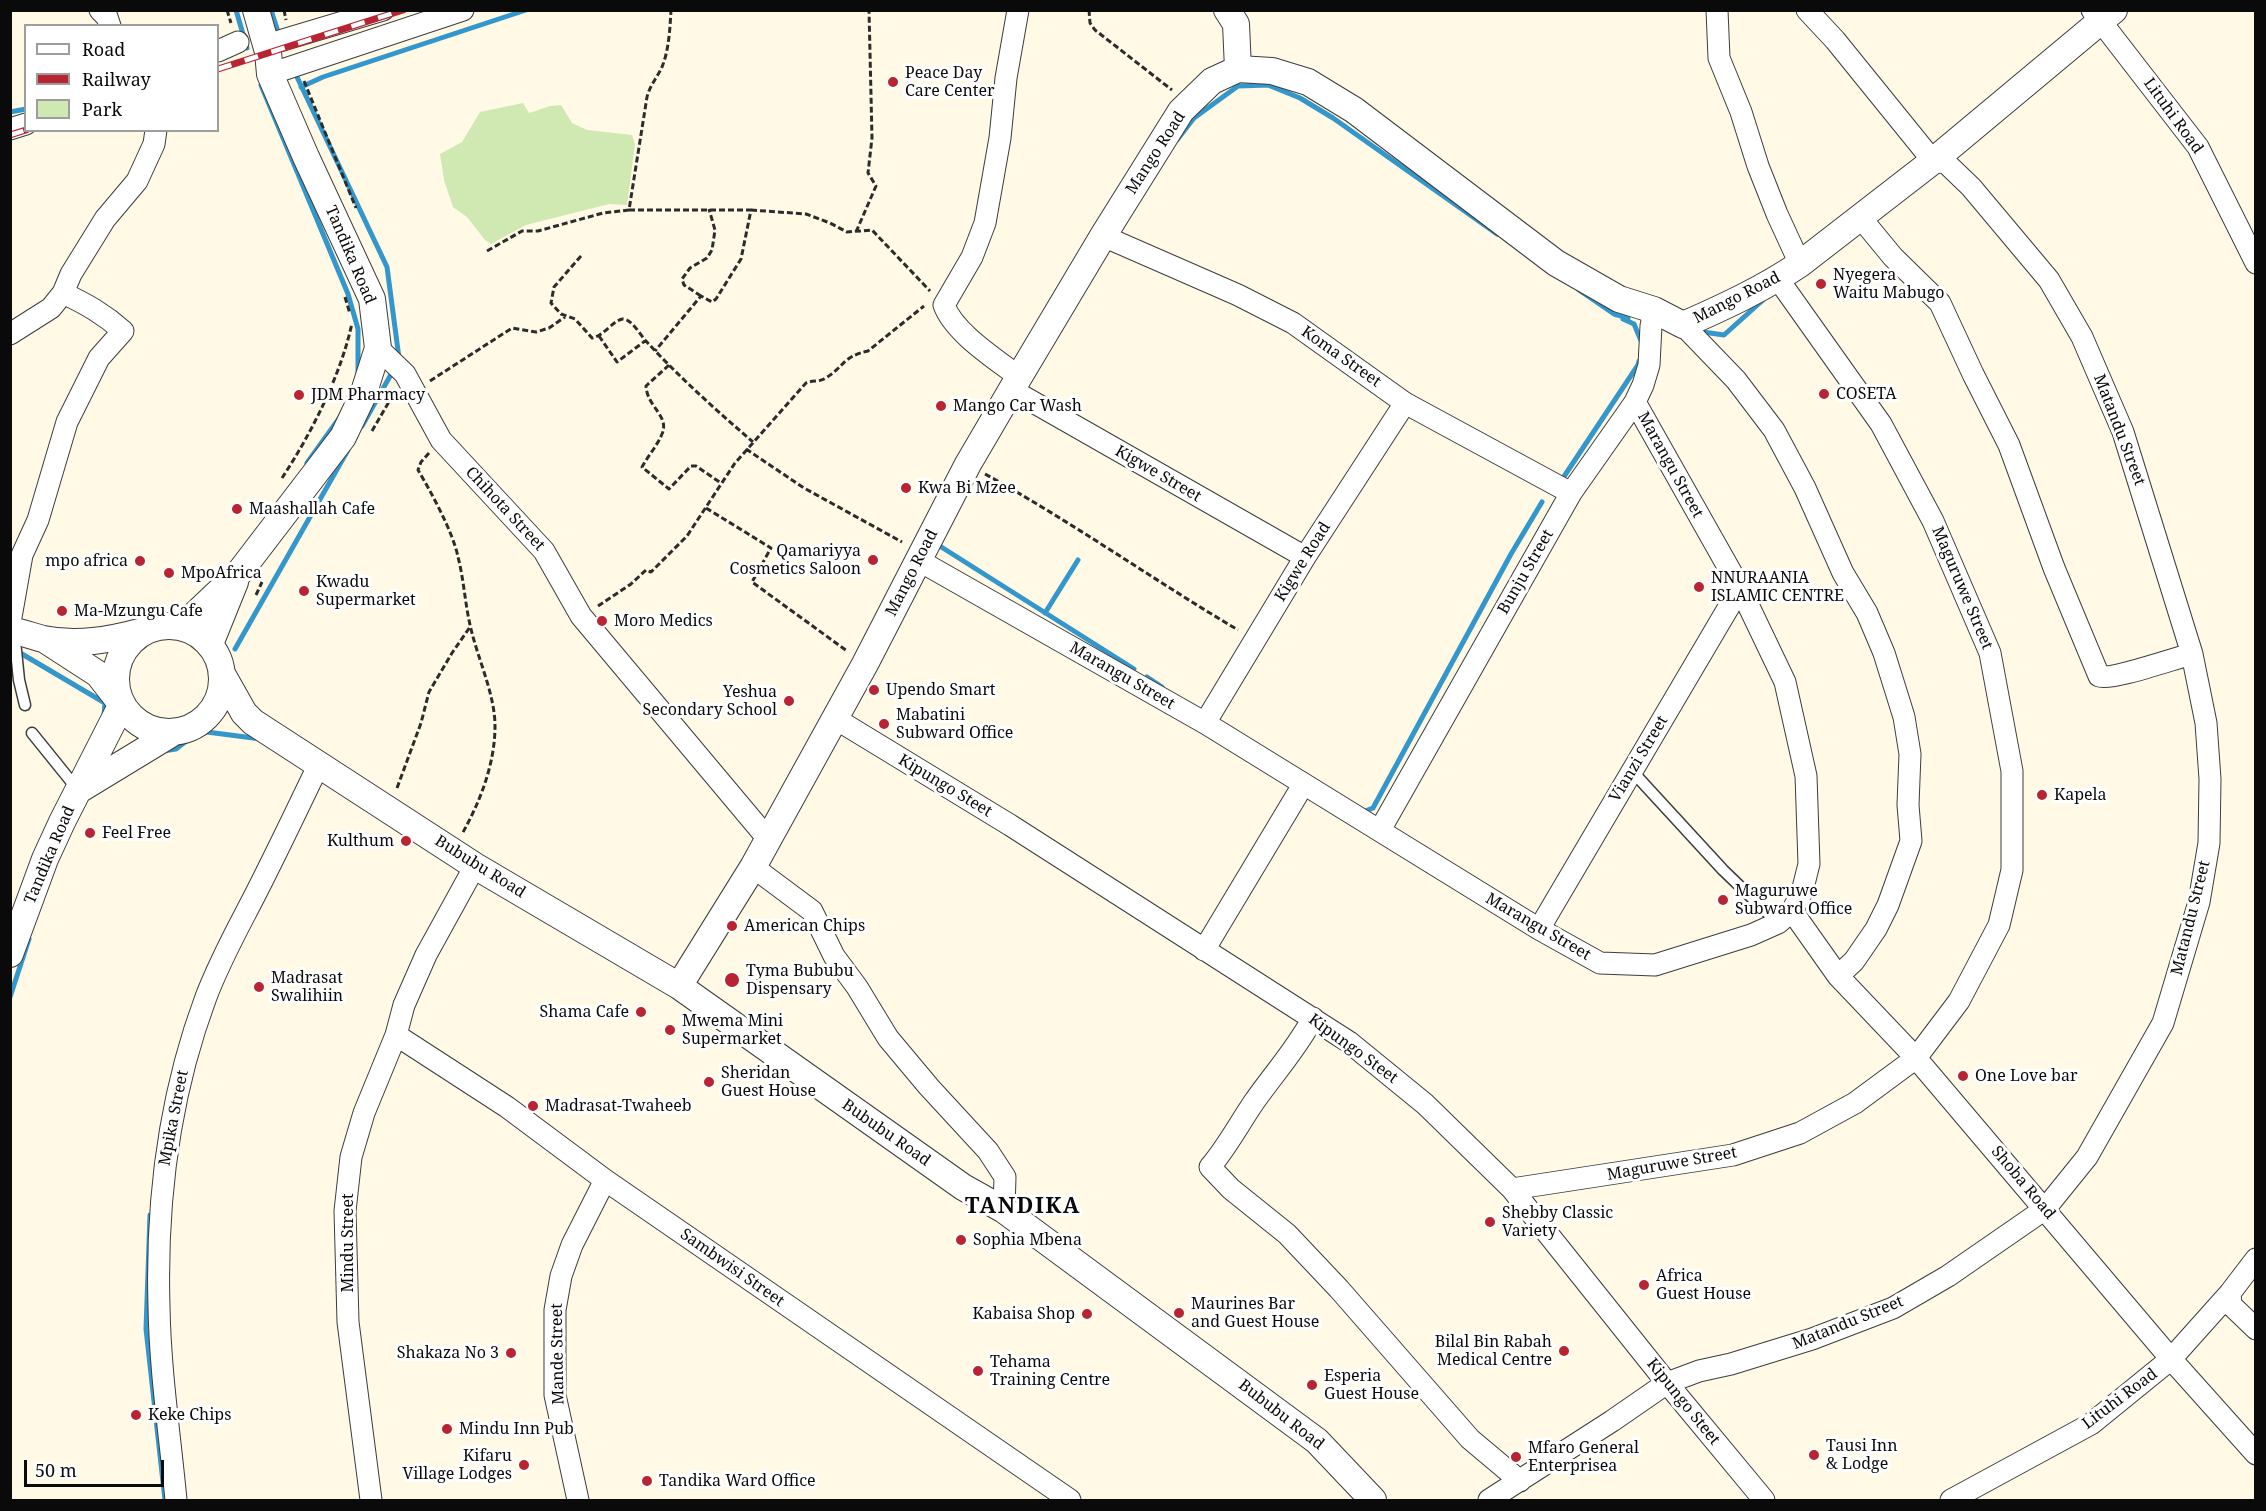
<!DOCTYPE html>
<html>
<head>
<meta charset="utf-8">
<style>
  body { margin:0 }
  #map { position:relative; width:2266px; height:1511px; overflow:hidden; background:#fff9e6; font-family:"Noto Serif",serif }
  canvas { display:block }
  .frame { position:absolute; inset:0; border:12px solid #0a0a0a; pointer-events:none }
  .legend { position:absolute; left:24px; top:24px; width:195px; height:108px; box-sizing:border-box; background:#fff; border:2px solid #9d9d9d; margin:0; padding:8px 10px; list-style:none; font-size:18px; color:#0a0a0a }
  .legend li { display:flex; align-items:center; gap:12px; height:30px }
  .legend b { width:30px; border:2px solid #9d9d9d }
  .scale { position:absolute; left:24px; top:1460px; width:140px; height:27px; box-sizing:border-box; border:3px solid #0a0a0a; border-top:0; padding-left:8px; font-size:18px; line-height:21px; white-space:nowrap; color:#0a0a0a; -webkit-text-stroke:4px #fff; paint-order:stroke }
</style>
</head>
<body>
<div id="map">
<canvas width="2266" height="1511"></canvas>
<div class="frame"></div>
<ul class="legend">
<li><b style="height:8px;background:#fff"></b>Road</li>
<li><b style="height:8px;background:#b82432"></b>Railway</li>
<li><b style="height:16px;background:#d0e8b2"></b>Park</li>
</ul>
<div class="scale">50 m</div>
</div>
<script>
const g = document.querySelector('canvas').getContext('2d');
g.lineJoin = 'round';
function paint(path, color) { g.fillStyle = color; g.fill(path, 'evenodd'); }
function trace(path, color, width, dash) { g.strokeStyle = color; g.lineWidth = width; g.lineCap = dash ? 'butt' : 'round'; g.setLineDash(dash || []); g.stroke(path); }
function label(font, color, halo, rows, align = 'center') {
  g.font = font + ' "Noto Serif",serif'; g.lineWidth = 6; g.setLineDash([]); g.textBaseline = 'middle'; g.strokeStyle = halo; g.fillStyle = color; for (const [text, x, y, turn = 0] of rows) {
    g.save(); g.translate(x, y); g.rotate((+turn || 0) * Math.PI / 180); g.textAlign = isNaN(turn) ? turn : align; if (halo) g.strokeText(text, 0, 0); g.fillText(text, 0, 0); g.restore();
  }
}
const green = new Path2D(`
  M523,103L529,113L550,106L561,105L572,123L587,130L632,135L635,144L627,205L609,204L526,225L491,244L485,240L467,217L453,207L444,180L440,154L462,142L480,112Z`);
const stream = new Path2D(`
  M236,10L247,48
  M271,10L279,35
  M297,77L387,267L399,358
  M261,85L348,294L358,329V374
  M301,87L323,77L526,10
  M10,112L26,109
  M1177,140L1194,118L1238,86L1268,85L1300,98L1333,118L1497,234
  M1579,290L1614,314L1628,318
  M1623,319L1634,324L1642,343
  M1703,332L1724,335L1763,300
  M362,426L394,369
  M307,463L340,417
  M1561,481L1638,365L1639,361
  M935,543L1134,669
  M1045,613L1078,560
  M235,649L348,450
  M10,652L22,654L105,703L104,716
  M1147,677L1162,687
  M163,751L176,749L199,731L261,739
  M1363,812L1373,808L1511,554L1542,502
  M10,997L29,939
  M150,1215L146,1329L165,1500`);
const path = new Path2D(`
  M227,10L231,23
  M284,10L286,20
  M1089,10L1090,23L1095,30L1172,90
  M304,81L356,208
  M629,210H751L741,259L716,299L712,302L701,296L655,351
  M751,210L806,214L830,223L847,232L872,230L930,291
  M856,232L876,186L868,173L872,138L869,10
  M487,251L522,231H538L603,213L629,210L647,97C650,85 657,78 662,67C669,50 670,28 671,10
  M581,256L554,287L551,303L561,314L575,319L592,338C604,336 613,320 623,319C632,319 640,335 646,341C679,377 716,410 753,442
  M701,296L684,285L682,279L690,268L707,258L712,250L715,230L709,209
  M345,297L350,314
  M599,336L617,362L645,341
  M669,365L646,386C647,407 670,416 662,434C657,446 648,456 642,467L669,489L691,466H696L721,483
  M430,381L512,328L536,332L549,328L565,317
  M372,431L394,393
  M746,449L804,488L902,542
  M429,453L421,462L418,470C431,492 453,532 458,557C464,580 465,605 471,629C478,659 495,695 495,726C495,764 480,802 462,834
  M985,474C1072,522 1152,579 1238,630
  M282,478C311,434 341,375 352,323
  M706,508L771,548L752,582L847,651
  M256,595L262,582
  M598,606L631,584L646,570L651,572L687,536L735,463L806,383C812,380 819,382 824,379C845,367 841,357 868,351L924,306
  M397,788L421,723L429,692L452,653L470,627`);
const service = new Path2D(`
  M14,631L19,680L25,705
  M32,733L78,790
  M1632,771L1723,870L1778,923`);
const minor = new Path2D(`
  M100,10L107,17L110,26
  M1018,10L1006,78L1000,138L985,223L972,257L944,305C954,333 996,359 1019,377
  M1717,10L1719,58L1741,112L1758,166L1777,214L1800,264
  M2092,10L2198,147L2256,263
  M266,45L383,10
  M218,51L238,42
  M270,74L463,10
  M10,129L26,124
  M1858,219L1865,223L1893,257L1940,303L1973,374L2009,445L2054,568L2099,676C2111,681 2175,658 2192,654
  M1103,236L1238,295L1293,323L1405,403L1571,493
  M1683,325L1736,380L1774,430L1805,488L1843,573L1867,613L1884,653L1904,717L1910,754L1908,805L1911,841L1888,905L1876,929L1854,961L1838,976
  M10,334L51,308L63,293L71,274L105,219L137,181L154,144L156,130
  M378,348L405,374L441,440L544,551L581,616L768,839
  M1012,390L1305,557
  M918,560L1205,723L1539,929L1600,963L1655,965L1751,935L1778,923L1792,911L1802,892L1809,864L1806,776L1785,682L1740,588L1635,402
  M10,623L22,555L38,520L67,422L99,358L123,331C104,314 86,304 63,293
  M836,719L1010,825L1349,1042L1425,1104L1512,1189L1667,1383L1764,1500
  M1205,723L1305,557L1405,403
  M1380,830L1571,493L1635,402L1643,385L1649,365L1651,326L1654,310
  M753,867L812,911L834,956L857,987L888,1038L929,1087L988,1151L1005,1177L1004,1210
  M1792,911L1838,976L1916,1058L2171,1359L2256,1454
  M1539,929L1740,588
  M1204,950L1303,785
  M1313,1018C1295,1051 1275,1072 1254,1102C1239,1124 1227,1147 1210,1167L1231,1189L1287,1234L1339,1289L1470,1439L1520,1481
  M396,1035L507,1107L605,1180L1070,1500
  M1512,1189L1733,1155L1800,1133L1855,1103L1916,1058L1959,1001L1999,925L2012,870V771L1990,653L1933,521L1881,424L1778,279
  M2230,1293L2231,1305L2256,1329
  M176,1500C170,1436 160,1371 159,1306C156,1201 169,1096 206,997C220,960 237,930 255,895C277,852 298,808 319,764
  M371,1500L348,1322L345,1211L351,1157L364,1113L396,1035L404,1005L426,955L475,866
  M578,1500L555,1395V1310L561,1276L572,1245L605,1180
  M1489,1500L1612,1421L1667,1383L1699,1371L1731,1364L1812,1339L1893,1308L1948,1276L2045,1209L2087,1157L2163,1023L2199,902L2209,843L2210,779L2206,723L2192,654L2123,432L2082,337L2049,280L1971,187L1946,163L1933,161L1835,40L1807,10
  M1951,1500L2091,1424L2171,1359L2230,1293L2256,1259`);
const tertiary = new Path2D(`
  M1227,10L1236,24L1238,69
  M116 679a53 53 0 1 1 106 0a53 53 0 1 1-106 0Z
  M182,627L239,573L343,437L363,395L378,348L372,299L306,157L270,74L268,52L256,10
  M10,630C21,632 32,636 43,639C77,646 110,640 143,631
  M47,641L98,674L119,701
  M210,644L235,582
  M222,674L244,713L253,722L475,866L679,986L963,1187L1004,1210L1317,1441L1373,1500
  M79,790L171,734
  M10,954L45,859L62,822L121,706
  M679,986L753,867L865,664L968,464L1019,377L1103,236L1181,111L1212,81L1238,69L1272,71L1308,82L1354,110L1556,263L1619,299L1654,310L1683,325C1724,307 1763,289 1800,264L1933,161L2114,10`);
const rail = new Path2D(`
  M218,69L403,10
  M10,135L26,130`);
const markers = [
  [893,82,6,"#b82432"],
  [1821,284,6,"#b82432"],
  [1824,394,6,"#b82432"],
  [299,395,6,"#b82432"],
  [941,406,6,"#b82432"],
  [906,488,6,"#b82432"],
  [237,509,6,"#b82432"],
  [873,560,6,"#b82432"],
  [140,561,6,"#b82432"],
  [169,573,6,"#b82432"],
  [1699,587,6,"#b82432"],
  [304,591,6,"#b82432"],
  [62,611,6,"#b82432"],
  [602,621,6,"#b82432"],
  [874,690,6,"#b82432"],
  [789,701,6,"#b82432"],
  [884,724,6,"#b82432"],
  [2042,795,6,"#b82432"],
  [90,833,6,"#b82432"],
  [406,841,6,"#b82432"],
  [1723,900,6,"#b82432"],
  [732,926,6,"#b82432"],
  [732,980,8,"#b82432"],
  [259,987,6,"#b82432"],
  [641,1012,6,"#b82432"],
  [670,1030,6,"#b82432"],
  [1963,1076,6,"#b82432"],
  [709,1082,6,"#b82432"],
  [533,1106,6,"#b82432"],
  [1490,1222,6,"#b82432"],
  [961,1240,6,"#b82432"],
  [1644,1285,6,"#b82432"],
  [1179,1313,6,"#b82432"],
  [1087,1314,6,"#b82432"],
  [1564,1351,6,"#b82432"],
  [511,1353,6,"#b82432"],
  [978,1371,6,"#b82432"],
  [1312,1385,6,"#b82432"],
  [136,1415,6,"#b82432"],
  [447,1429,6,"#b82432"],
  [1814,1455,6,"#b82432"],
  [1516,1457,6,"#b82432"],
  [524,1465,6,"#b82432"],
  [647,1481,6,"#b82432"]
];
const poiNames = [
  ["Peace Day",905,73],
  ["Care Center",905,91],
  ["Nyegera",1833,275],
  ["Waitu Mabugo",1833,293],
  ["COSETA",1836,394],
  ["JDM Pharmacy",311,395],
  ["Mango Car Wash",953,406],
  ["Kwa Bi Mzee",918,488],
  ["Maashallah Cafe",249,509],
  ["Qamariyya",861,551,"right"],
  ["Cosmetics Saloon",861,569,"right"],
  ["mpo africa",128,561,"right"],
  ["MpoAfrica",181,573],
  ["NNURAANIA",1711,578],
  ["ISLAMIC CENTRE",1711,596],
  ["Kwadu",316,582],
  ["Supermarket",316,600],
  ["Ma-Mzungu Cafe",74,611],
  ["Moro Medics",614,621],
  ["Upendo Smart",886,690],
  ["Yeshua",777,692,"right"],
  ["Secondary School",777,710,"right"],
  ["Mabatini",896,715],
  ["Subward Office",896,733],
  ["Kapela",2054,795],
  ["Feel Free",102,833],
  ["Kulthum",394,841,"right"],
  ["Maguruwe",1735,891],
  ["Subward Office",1735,909],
  ["American Chips",744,926],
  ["Tyma Bububu",746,971],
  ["Dispensary",746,989],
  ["Madrasat",271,978],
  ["Swalihiin",271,996],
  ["Shama Cafe",629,1012,"right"],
  ["Mwema Mini",682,1021],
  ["Supermarket",682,1039],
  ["Sheridan",721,1073],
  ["Guest House",721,1091],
  ["One Love bar",1975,1076],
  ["Madrasat-Twaheeb",545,1106],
  ["Shebby Classic",1502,1213],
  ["Variety",1502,1231],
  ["Sophia Mbena",973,1240],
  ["Africa",1656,1276],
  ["Guest House",1656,1294],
  ["Maurines Bar",1191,1304],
  ["and Guest House",1191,1322],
  ["Kabaisa Shop",1075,1314,"right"],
  ["Bilal Bin Rabah",1552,1342,"right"],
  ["Medical Centre",1552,1360,"right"],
  ["Shakaza No 3",499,1353,"right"],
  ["Tehama",990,1362],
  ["Training Centre",990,1380],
  ["Esperia",1324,1376],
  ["Guest House",1324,1394],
  ["Keke Chips",148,1415],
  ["Mindu Inn Pub",459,1429],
  ["Tausi Inn",1826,1446],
  ["& Lodge",1826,1464],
  ["Mfaro General",1528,1448],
  ["Enterprisea",1528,1466],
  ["Kifaru",512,1456,"right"],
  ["Village Lodges",512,1474,"right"],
  ["Tandika Ward Office",659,1481]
];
const streetNames = [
  ["Lituhi Road",2173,116,54],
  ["Mango Road",1156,153,-57],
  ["Tandika Road",350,255,67],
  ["Mango Road",1737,298,-27],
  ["Koma Street",1341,357,35],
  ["Matandu Street",2119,430,69],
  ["Marangu Street",1670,465,61],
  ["Kigwe Street",1158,474,30],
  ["Chihota Street",505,509,47],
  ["Kigwe Road",1303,562,-58],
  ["Bunju Street",1526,572,-60],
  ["Mango Road",912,573,-63],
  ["Maguruwe Street",1962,588,67],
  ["Marangu Street",1122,676,30],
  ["Vianzi Street",1639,759,-59],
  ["Kipungo Steet",945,786,31],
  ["Tandika Road",50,855,-67],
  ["Bububu Road",480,867,32],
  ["Matandu Street",2191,918,-76],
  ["Marangu Street",1538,927,30],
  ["Kipungo Steet",1353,1049,36],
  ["Mpika Street",174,1118,-79],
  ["Bububu Road",886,1133,35],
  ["Maguruwe Street",1672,1164,-10],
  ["Shoba Road",2023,1183,50],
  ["Mindu Street",348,1243,-90],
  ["Sambwisi Street",732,1268,35],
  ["Matandu Street",1848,1323,-22],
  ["Mande Street",558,1354,-91],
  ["Lituhi Road",2120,1399,-37],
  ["Kipungo Steet",1683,1402,51],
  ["Bububu Road",1281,1415,38]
];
const districtNames = [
  ["TANDIKA",1023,1207]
];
paint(green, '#d0e8b2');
trace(stream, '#3397cc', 5);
trace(service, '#3d3d3d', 13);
trace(minor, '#3d3d3d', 23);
trace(tertiary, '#3d3d3d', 28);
trace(path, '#2c2c2c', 3, [6, 3]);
trace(service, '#fff', 10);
trace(minor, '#fff', 21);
trace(tertiary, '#fff', 26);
trace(rail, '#b82432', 7);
trace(rail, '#fff', 4.5, [14]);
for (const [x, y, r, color] of markers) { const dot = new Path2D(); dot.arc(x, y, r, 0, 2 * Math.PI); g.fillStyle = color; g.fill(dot); trace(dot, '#fff', 2); }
label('16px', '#0a0a0a', '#fff', poiNames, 'left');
label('16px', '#0a0a0a', '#fff', streetNames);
g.letterSpacing = '1.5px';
label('bold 22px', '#0a0a0a', '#fff', districtNames);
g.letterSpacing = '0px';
</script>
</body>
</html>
